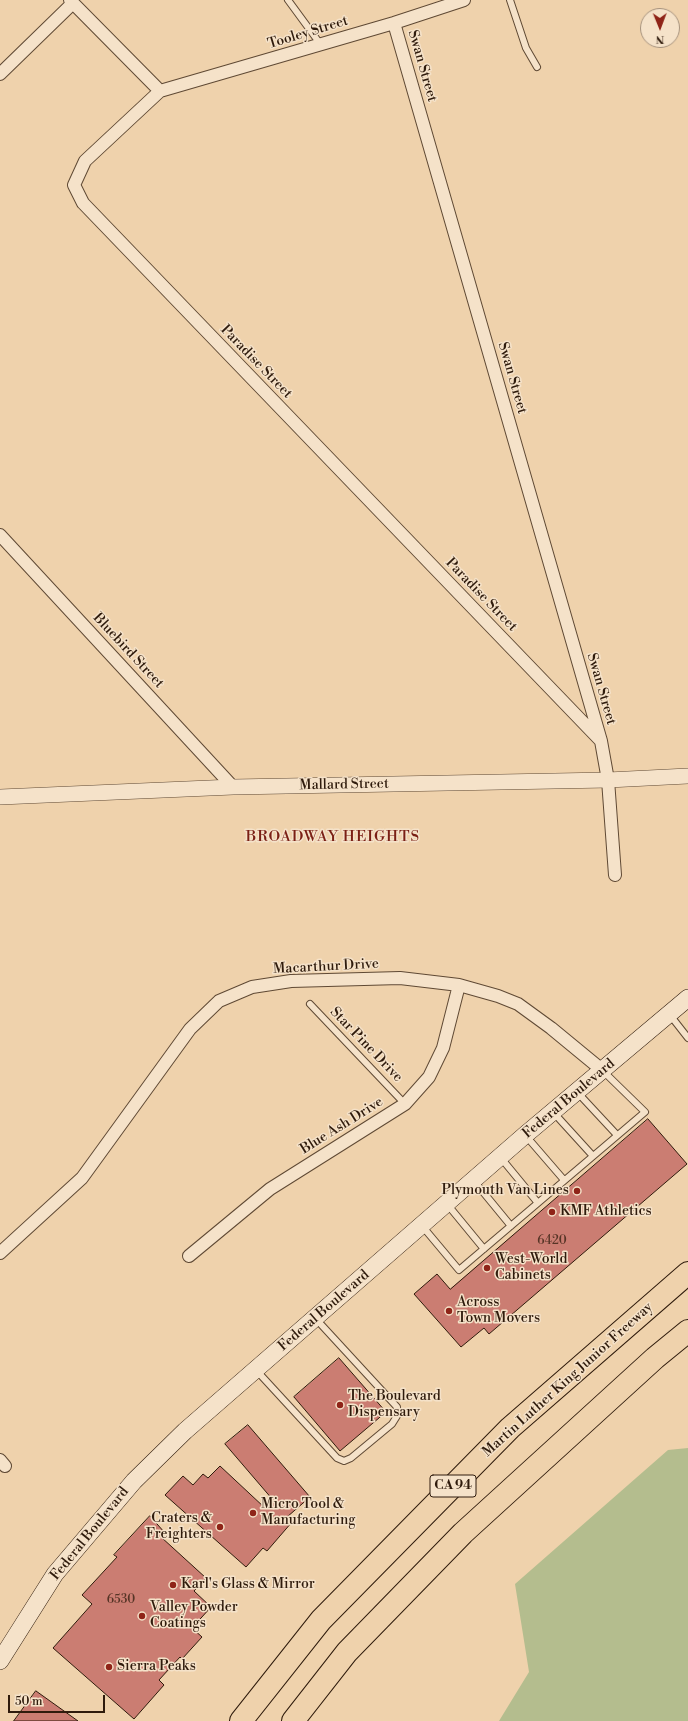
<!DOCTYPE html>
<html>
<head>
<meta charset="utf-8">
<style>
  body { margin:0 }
  #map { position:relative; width:688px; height:1721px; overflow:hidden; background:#efd2ac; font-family:"Libre Bodoni",serif }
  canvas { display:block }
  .north { position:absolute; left:640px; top:8px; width:40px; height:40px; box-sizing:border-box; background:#f5e2c9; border:1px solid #a6927d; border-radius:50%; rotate:179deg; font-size:11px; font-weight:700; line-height:16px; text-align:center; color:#2f1b0c }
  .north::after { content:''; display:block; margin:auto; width:14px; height:18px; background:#8f2418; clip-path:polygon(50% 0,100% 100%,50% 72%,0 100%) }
  .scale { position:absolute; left:8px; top:1695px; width:97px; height:18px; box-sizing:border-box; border:2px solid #2f1b0c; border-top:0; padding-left:5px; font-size:12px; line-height:14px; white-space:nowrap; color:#2f1b0c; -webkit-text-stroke:3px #f5e2c9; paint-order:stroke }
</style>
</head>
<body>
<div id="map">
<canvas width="688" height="1721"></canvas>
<div class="north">N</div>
<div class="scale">50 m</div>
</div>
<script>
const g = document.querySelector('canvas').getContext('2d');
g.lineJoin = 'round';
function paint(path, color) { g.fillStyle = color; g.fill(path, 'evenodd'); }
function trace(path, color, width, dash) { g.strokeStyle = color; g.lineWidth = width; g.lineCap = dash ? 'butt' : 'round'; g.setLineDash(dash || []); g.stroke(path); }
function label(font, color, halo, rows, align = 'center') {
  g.font = font + ' "Libre Bodoni",serif'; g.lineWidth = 3; g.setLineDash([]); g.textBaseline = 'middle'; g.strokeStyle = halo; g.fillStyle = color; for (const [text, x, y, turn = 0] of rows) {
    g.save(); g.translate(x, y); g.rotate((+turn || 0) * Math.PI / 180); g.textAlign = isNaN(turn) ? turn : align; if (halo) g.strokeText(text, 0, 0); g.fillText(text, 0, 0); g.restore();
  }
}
const green = new Path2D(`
  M688,1448V1721H499L529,1672L515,1584L668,1450Z`);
const building = new Path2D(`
  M648,1119L687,1164L489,1334L484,1328L461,1347L414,1294L437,1274L450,1289Z
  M339,1358L386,1412L340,1451L294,1397Z
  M248,1425L310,1497L287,1517L292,1522L267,1551L263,1548L246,1567L165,1495L183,1476L193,1485L203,1474L208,1478L220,1466L265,1508L273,1500L225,1444Z
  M150,1516L165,1533L161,1537L206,1578L194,1591L211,1607L192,1628L202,1637L182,1659L180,1657L159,1680L164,1685L134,1719L53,1648L92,1604L82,1595L117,1557L114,1555Z
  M36,1691L78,1721H14Z`);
const service = new Path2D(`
  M288,0L321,45
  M510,0L526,48L537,67
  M310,1004L405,1104
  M670,1015L688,1038
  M577,1092L617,1135
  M553,1112L593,1156
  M526,1136L564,1180
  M501,1158L538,1203
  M474,1181L511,1226
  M447,1204L484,1249
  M423,1227L459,1270L645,1112L603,1071
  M256,1370L337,1458L344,1461L351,1458L392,1424L397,1416V1407L316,1319`);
const minor = new Path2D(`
  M70,0L160,91
  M464,0L394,23L160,91L85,161L74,185L83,203L601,741
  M394,23L601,741L608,780L615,875
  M0,74L73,3
  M0,535L233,787
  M0,1253L82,1178L190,1029L219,1001L252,987L291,981L400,978L459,985L498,996L518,1004L551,1028L602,1070
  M189,1256L270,1189L405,1104L429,1077L443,1048L459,985
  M0,1460L5,1466`);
const tertiary = new Path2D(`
  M0,797L233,787L608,780L688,776`);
const secondary = new Path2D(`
  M0,1661L55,1574L134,1481L185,1431L525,1135L688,998`);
const motorway = new Path2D(`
  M241,1721L321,1620L510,1428L688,1273
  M293,1721L347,1652L463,1533L655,1358L688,1331`);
const markers = [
  [577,1191,4,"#8f2418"],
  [552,1212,4,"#8f2418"],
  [487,1268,4,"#8f2418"],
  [449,1311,4,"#8f2418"],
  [340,1405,4,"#8f2418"],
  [253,1513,4,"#8f2418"],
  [220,1527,4,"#8f2418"],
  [173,1585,4,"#8f2418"],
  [142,1616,4,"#8f2418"],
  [109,1667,4,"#8f2418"]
];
const numberNames = [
  ["6420",552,1241],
  ["6530",121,1600]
];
const shields = [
  [453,1486,46]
];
const shieldNames = [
  ["CA 94",453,1486]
];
const streetNames = [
  ["Tooley Street",308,33,-17],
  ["Swan Street",422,66,74],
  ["Paradise Street",256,362,46],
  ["Swan Street",512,378,74],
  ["Paradise Street",481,595,46],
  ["Bluebird Street",128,651,47],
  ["Swan Street",601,689,74],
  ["Mallard Street",344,785,-1],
  ["Macarthur Drive",326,967,-3],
  ["Star Pine Drive",366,1045,46],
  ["Federal Boulevard",569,1099,-40],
  ["Blue Ash Drive",342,1126,-32],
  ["Federal Boulevard",324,1311,-41],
  ["Martin Luther King Junior Freeway",568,1380,-42],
  ["Federal Boulevard",90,1534,-51]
];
const poiNames = [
  ["Plymouth Van Lines",569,1191,"right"],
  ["KMF Athletics",560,1212],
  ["West-World",495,1260],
  ["Cabinets",495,1276],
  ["Across",457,1303],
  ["Town Movers",457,1319],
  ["The Boulevard",348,1397],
  ["Dispensary",348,1413],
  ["Micro Tool &",261,1505],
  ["Manufacturing",261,1521],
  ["Craters &",212,1519,"right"],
  ["Freighters",212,1535,"right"],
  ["Karl's Glass & Mirror",181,1585],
  ["Valley Powder",150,1608],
  ["Coatings",150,1624],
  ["Sierra Peaks",117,1667]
];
const neighbourhoodNames = [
  ["BROADWAY HEIGHTS",333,837]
];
paint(green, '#b4bd8e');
paint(building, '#cb7d72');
trace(building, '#2f1b0c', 1);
trace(service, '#5f4934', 8);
trace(minor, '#5f4934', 14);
trace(tertiary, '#5f4934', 16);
trace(secondary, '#2f1b0c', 18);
trace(motorway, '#2f1b0c', 24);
trace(service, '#f5e2c9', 6);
trace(minor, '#f5e2c9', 12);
trace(tertiary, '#f5e2c9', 15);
trace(secondary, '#f5e2c9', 17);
trace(motorway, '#efd2ac', 22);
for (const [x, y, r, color] of markers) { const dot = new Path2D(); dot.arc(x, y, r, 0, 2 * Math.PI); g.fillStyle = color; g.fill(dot); trace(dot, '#f5e2c9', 1.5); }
label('12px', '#563426', null, numberNames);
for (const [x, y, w] of shields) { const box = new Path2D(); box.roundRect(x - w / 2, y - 11, w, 22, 3); g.fillStyle = '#f5e2c9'; g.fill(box); trace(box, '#2f1b0c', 1); }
label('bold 13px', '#2f1b0c', null, shieldNames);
label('14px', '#2f1b0c', '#f5e2c9', streetNames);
label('14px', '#2f1b0c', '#f5e2c9', poiNames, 'left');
g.letterSpacing = '1px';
label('15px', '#7a1f14', '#f5e2c9', neighbourhoodNames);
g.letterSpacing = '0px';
</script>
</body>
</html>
